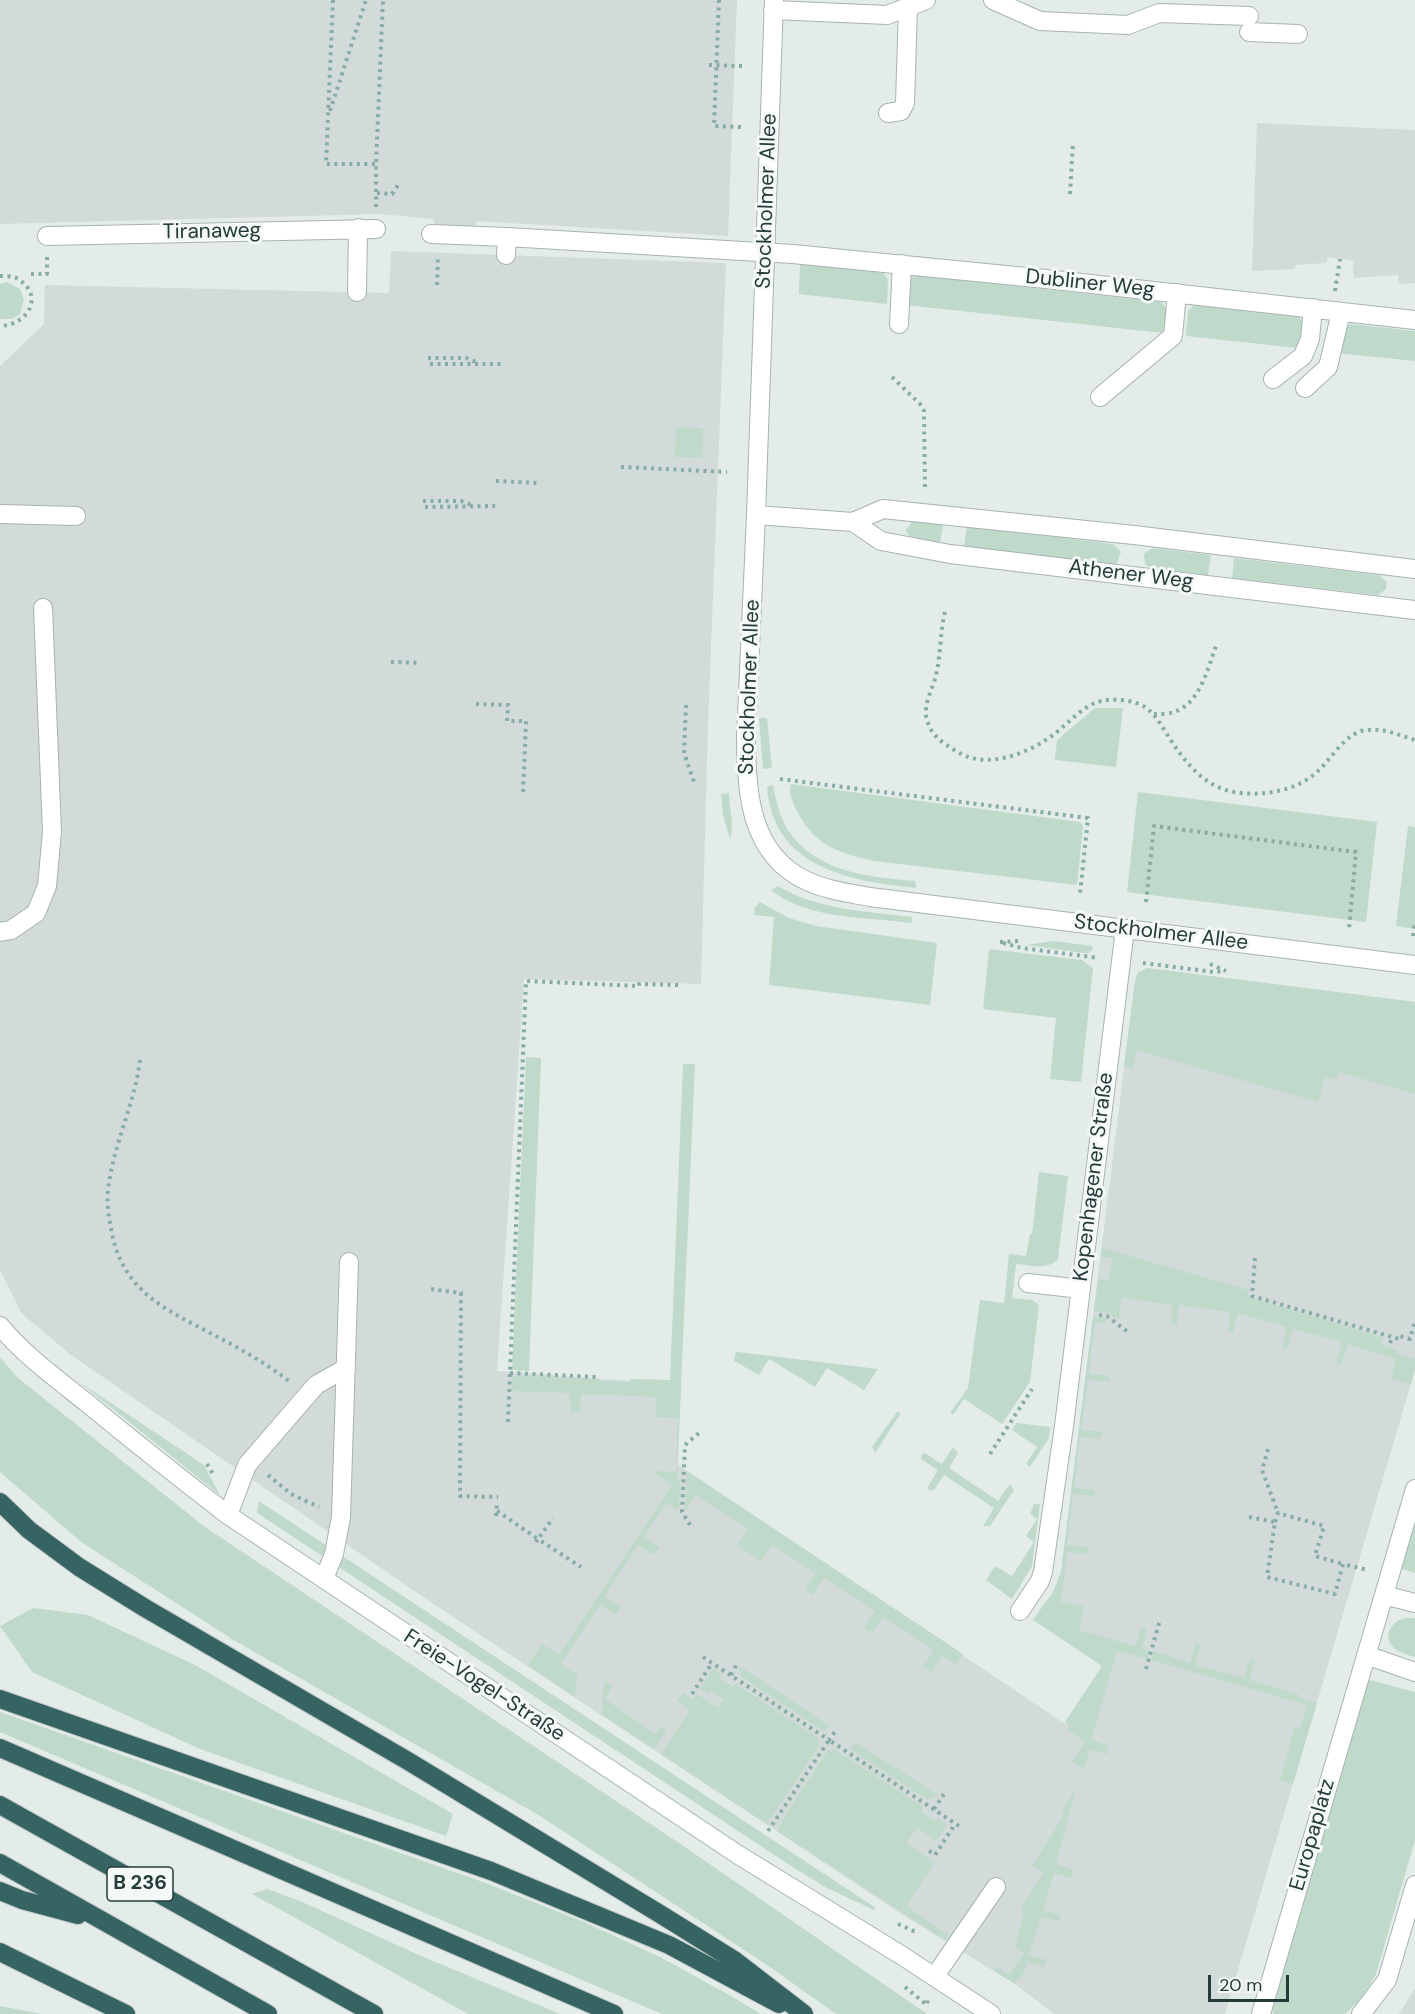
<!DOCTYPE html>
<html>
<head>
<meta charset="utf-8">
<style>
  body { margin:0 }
  #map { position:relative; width:1415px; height:2014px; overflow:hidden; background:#e4ece9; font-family:"DM Sans",sans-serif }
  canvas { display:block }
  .scale { position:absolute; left:1208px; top:1975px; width:81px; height:27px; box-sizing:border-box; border:3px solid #253b39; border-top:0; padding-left:8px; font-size:18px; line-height:21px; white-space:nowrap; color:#253b39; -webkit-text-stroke:4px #f4f8f7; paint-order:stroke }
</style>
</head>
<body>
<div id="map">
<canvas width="1415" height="2014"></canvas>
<div class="scale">20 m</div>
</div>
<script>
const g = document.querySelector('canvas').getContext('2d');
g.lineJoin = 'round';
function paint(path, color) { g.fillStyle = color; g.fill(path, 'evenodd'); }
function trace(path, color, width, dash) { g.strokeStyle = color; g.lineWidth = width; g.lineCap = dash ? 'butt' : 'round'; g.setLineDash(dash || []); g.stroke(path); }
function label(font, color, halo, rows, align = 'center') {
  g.font = font + ' "DM Sans",sans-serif'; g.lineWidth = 6; g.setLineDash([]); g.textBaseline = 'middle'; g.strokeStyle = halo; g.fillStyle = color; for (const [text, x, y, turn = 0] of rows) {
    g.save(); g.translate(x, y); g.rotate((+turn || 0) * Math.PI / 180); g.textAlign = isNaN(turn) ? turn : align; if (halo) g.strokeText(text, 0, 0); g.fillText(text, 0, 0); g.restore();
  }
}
const built = new Path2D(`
  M0,0H737L728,236L476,221V229L435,226L434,219L379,214L0,224Z
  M1257,123L1415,130V283L1399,284L1398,275L1354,278L1353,261L1328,257L1326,263L1295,265L1294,269L1252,271Z
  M391,251L726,263L708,724L701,984L524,979L497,1371L680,1385L677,1464L1065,1724L1104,1665L1033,1620L1053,1592L1061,1572L1135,981L1138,973L1147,968L1415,1002V1370L1225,2014H1054L1015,1984L906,1917L426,1599L71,1355L21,1313L0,1270V366L44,324L45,285L389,293Z
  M1415,1988V2014H1399Z`);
const green = new Path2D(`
  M800,264L883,273L888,279L887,304L799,294Z
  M915,275L1161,302L1167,309L1163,333L906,305L908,281Z
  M7,282L20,289L24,299L20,314L12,319H0V284Z
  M1194,305L1299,317L1304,324L1302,343L1298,348L1186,336L1188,311Z
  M1350,324L1415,331V361L1337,353L1343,330Z
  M676,427L703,428L702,458L675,457Z
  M913,520L943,524L940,544C928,542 910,544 906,530Z
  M967,526L1113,544L1121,552L1117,563L1111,565L964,547Z
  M1152,548L1211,555L1208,575L1150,568L1145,564L1144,554Z
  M1234,558L1379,575L1387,582L1386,589L1378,595L1232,578Z
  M1095,708H1123L1116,767L1055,760L1057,740Z
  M759,718H767L772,768L763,769Z
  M791,784L1080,822L1083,826L1077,885L874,861C837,852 816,847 797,811C793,803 788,793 791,784Z
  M773,785C776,801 780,819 790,833C819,873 870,877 915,881L916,888C850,881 773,868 767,787Z
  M1138,792L1377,822L1366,922L1127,892Z
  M729,793C729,808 735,824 730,839L723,815L721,794Z
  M1408,826L1415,827V929L1396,926Z
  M778,886C818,910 866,911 912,917V923C867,917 808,920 771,890Z
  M760,902L789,918L816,926L937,943L930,1005L769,985L774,917L754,915L755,907Z
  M1054,941L1092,946L1093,949L1088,953H1083L1026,945Z
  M989,949L1082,960L1093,968L1081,1082L1050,1079L1056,1018L983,1009Z
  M1147,968L1415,1002V1094L1339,1072L1336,1080L1325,1077L1318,1102L1136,1050L1133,1069L1124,1066L1135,981L1138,973Z
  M526,1057L541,1058L529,1371L512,1370Z
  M683,1064H695L677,1480L680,1482L679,1511L666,1503L644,1537L660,1547L654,1555L638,1545L605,1596L621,1607L616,1615L600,1605L561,1664L577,1674L575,1697L528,1665L542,1644L559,1655L672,1485L656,1474V1471L676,1472L678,1418L656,1417V1397L581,1394L580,1413H570V1393L511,1391L512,1376L599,1379L600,1381L630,1382L631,1379L670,1380Z
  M1039,1172L1068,1176L1058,1259C1047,1271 1031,1265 1016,1264L1012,1298L1032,1300L1039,1305L1030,1382L1002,1424L964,1399L953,1415L950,1413L968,1388L980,1300L1004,1303L1009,1254L1026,1256L1030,1234L1032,1233Z
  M1102,1248L1249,1290L1248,1297L1382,1337L1381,1345L1399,1351L1398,1354L1415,1359V1370L1411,1384L1391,1379L1396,1359L1348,1344L1341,1365L1336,1364L1342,1342L1293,1329L1287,1349L1282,1348L1287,1327L1238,1313L1233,1333L1228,1332L1230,1312L1179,1305L1177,1325H1171L1172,1305L1122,1298L1119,1318L1112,1317L1113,1314L1094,1311L1098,1279L1109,1280L1112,1258L1101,1257Z
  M1093,1317L1107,1318L1106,1323L1095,1322L1089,1373L1109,1376V1382L1088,1380L1081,1430L1102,1432L1101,1439L1080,1437L1074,1488L1095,1490L1094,1496L1073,1494L1067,1545L1088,1547L1087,1554L1067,1552L1061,1602L1084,1606L1079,1630L1135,1646L1142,1627L1147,1628L1142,1648L1150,1651L1148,1659L1117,1651L1091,1740L1109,1746L1107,1754L1090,1750L1084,1769L1072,1762L1085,1741L1067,1730L1070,1726L1065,1722L1102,1666L1033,1620L1053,1592L1061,1572Z
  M736,1351L738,1352L878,1369L864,1390L827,1368L815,1387L769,1359L759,1375L734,1361Z
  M0,1357L18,1378L205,1527L685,1847L927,2014H836L770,1967L540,1816L232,1639L81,1542L0,1472Z
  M78,1381L204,1465L220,1495Z
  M897,1412L901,1413L875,1453L872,1447Z
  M1016,1423L1050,1427L1049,1438L1030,1467L1026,1464L1037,1447L1012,1430Z
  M953,1447L958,1453L949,1468L998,1501L1010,1484L1014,1490L990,1526H983L994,1508L944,1475L934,1490L930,1491L927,1488L938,1470L921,1459L922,1454L925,1453L942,1464Z
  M687,1471L690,1473L963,1654L956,1665L942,1656L931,1672L923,1667L934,1650L883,1617L872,1633L864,1628L875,1611L824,1578L812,1595L805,1590L815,1573L772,1545L761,1561L737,1546L748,1529L696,1495L685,1511Z
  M259,1501L876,1908L874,1910L827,1888L794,1868L257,1513Z
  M1034,1504H1040L1032,1566L1012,1599L986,1580L995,1566L1012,1576L1034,1542L1026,1536L1037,1519L1030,1514Z
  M1415,1515V1573L1399,1568Z
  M33,1608L88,1615L195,1665L453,1814L446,1836L200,1749L32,1672L0,1626Z
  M1405,1618H1415V1657C1408,1655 1399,1653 1393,1647C1382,1635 1392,1621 1405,1618Z
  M1196,1642L1201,1644L1195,1665L1244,1678L1250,1658L1255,1660L1249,1680L1298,1694V1697L1317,1703L1293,1784L1280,1780L1295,1727L1300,1728L1307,1705L1151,1660L1154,1651L1190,1663Z
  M741,1667L829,1725L825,1732L740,1676L742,1673L739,1670Z
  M713,1668L721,1674L719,1678L733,1687L735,1683L819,1739L817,1743L820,1745L767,1824L661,1754L690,1710L677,1701L683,1693L693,1700L697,1694L718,1708L724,1700L711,1691L708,1694L700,1688Z
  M1366,1679L1415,1692V1840L1376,1974L1363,1997L1345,2014H1273L1272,2006Z
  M604,1680L613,1686L605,1699L655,1734L661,1726L667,1730L654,1749L602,1715Z
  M0,1712L483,1882L584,1922L660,1957L731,1996L761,2014H662L0,1732Z
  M855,1742L937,1794L933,1799L931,1797L928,1800L850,1749Z
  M834,1749L923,1807L921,1812L935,1821L938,1818L947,1825L936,1840L917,1828L906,1843L935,1862L906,1906L948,1935L945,1940L777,1831L788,1811L828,1750L832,1752Z
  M1076,1789L1056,1864L1074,1870L1071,1878L1054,1873L1043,1910L1060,1915L1058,1922L1041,1917L1029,1955L1046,1960L1044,1967L1027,1962L1024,1972L1015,1984L994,1971L997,1967L1009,1975L1024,1953L1015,1947L1023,1917L1022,1906L1043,1873L1032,1866L1062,1818L1064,1808Z
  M267,1889L300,1901L421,1956L560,2014H468L252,1894Z
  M0,2006L41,2014H0Z`);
const path = new Path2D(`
  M333,0L326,164H376
  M719,0L714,126L741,127
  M709,65L743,66
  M330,111L366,0
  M377,193L392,194L400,182
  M1070,194L1073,143
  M376,207V164L383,0
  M31,274H47V257
  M437,285L438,255
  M1335,291L1340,259
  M428,358H466L476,362
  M430,364H502
  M892,377L920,404L924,411L925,491
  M621,467L727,472
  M496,481L537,483
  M423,501H461L472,505
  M425,507L495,506
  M945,612C940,632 941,654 936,675C933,690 921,706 928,723C931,733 940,741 948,746C957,752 967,758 977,759C1003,763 1033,750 1053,735C1071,722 1086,700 1110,700C1121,699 1135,701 1145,707C1154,713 1159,722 1165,731C1182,758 1201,786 1234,792C1262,797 1298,791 1319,770C1332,758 1347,731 1367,730C1384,728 1399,735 1415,740
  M391,662L421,663
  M476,704L508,705L507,721H526L523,794
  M686,705L684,753L694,782
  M1154,714C1160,714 1168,714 1174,712C1201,703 1208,667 1217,643
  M780,779L1088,818L1080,894
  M1146,902L1154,826L1356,852L1349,929
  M1413,936L1415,921
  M1000,942L1020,941
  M1003,943L1022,948L1099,958
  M1143,963L1214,972L1224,971
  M1210,964L1226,971
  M140,1060C135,1102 115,1141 109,1183C106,1197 108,1214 111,1228C121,1290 163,1308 212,1334C239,1348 266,1363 290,1382
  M1255,1258L1252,1296L1399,1339L1400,1336L1410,1339L1415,1321
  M431,1289L461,1293L460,1496L498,1497
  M1099,1315L1107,1316L1129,1333
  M1390,1343L1392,1337
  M510,1373L598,1377
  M508,1422L526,981L639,986V984L678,985
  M1268,1449L1262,1470L1278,1513
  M990,1454L1032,1389
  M207,1464L213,1474
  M268,1475L291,1494L319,1507
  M497,1511L538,1539L553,1518
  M496,1516L497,1502
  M1249,1517L1275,1522L1267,1577L1335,1594L1343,1564L1368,1570
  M1275,1522L1278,1513L1324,1526L1315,1556L1343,1564
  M690,1525L682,1512L685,1445L699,1433
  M536,1542L538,1539L581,1567
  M703,1657L829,1740L836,1730
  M1146,1669L1160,1620
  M731,1675L737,1664
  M692,1694L712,1663
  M934,1809L944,1794
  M768,1831L829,1740L959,1826
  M929,1851L935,1855L955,1824
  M898,1924L916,1932
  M905,1987L927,2005L928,1999`);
const minor = new Path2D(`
  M774,0L756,515L746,738C746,792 750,855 807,881C826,890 849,893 870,897L1415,965
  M993,0L1040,21L1128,25L1159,13L1249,16
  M773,10L887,15L926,0
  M1249,32L1298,34
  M888,113L901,111L905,103L908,7
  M431,234L507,237
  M47,236L376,229
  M506,255L507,237L793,254L1046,279L1415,320
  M357,292L358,228
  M899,324L902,264
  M1273,379L1303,356L1310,339L1313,308
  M1305,388L1328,367L1341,312
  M1100,397L1173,336L1177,293
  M0,514L76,516
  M756,515L853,522L883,509L1134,535L1415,569
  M853,522L881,541L950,554L1415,610
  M0,932L11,930L36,913L47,886L52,832L43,608
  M1028,1283L1081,1289
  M0,1326C25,1356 57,1379 87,1403C133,1441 181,1479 228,1515L737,1854L901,1955L991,2014
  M228,1515L247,1465L316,1385L346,1368
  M324,1579L334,1554L341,1517L349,1262
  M1384,1595L1415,1603
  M1020,1611L1040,1581L1043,1572L1064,1426L1125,929
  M1366,1655L1415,1672
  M935,1976L996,1887
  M1261,2014L1415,1489
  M1361,2014L1387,1980L1415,1885`);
const highway = new Path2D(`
  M0,1502L29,1530L79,1567L145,1608L408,1761L660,1914L734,1960L804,2014
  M0,1699L491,1871L669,1945L779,2004
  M0,1748L614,2014
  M0,1805L374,2014
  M0,1863L268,2014
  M0,1891L22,1900L78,1915
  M0,1952L126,2014`);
const pathBridge = new Path2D(`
  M0,276C6,276 14,276 18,279C45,296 28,325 0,326`);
const shields = [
  [140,1884,66]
];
const shieldNames = [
  ["B 236",140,1884]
];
const streetNames = [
  ["Stockholmer Allee",767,201,-88],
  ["Tiranaweg",212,232,-1],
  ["Dubliner Weg",1090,284,6],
  ["Athener Weg",1131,575,7],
  ["Stockholmer Allee",750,687,-88],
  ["Stockholmer Allee",1161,933,7],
  ["Kopenhagener Straße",1094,1177,-83],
  ["Freie-Vogel-Straße",484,1686,33],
  ["Europaplatz",1313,1835,-74]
];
paint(built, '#d2dbd9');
paint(green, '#bfdacb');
trace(minor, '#a7b3b1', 20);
trace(highway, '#c2c8c8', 20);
trace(path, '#88aba6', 4, [3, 4.5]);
trace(minor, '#fff', 18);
trace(highway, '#356462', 18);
trace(pathBridge, '#88aba6', 4, [3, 4.5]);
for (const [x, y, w] of shields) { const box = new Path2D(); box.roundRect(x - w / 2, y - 17, w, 34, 4.5); g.fillStyle = '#f4f8f7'; g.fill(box); trace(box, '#253b39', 1.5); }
label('bold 20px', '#253b39', null, shieldNames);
label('21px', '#253b39', '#f4f8f7', streetNames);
</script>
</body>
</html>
